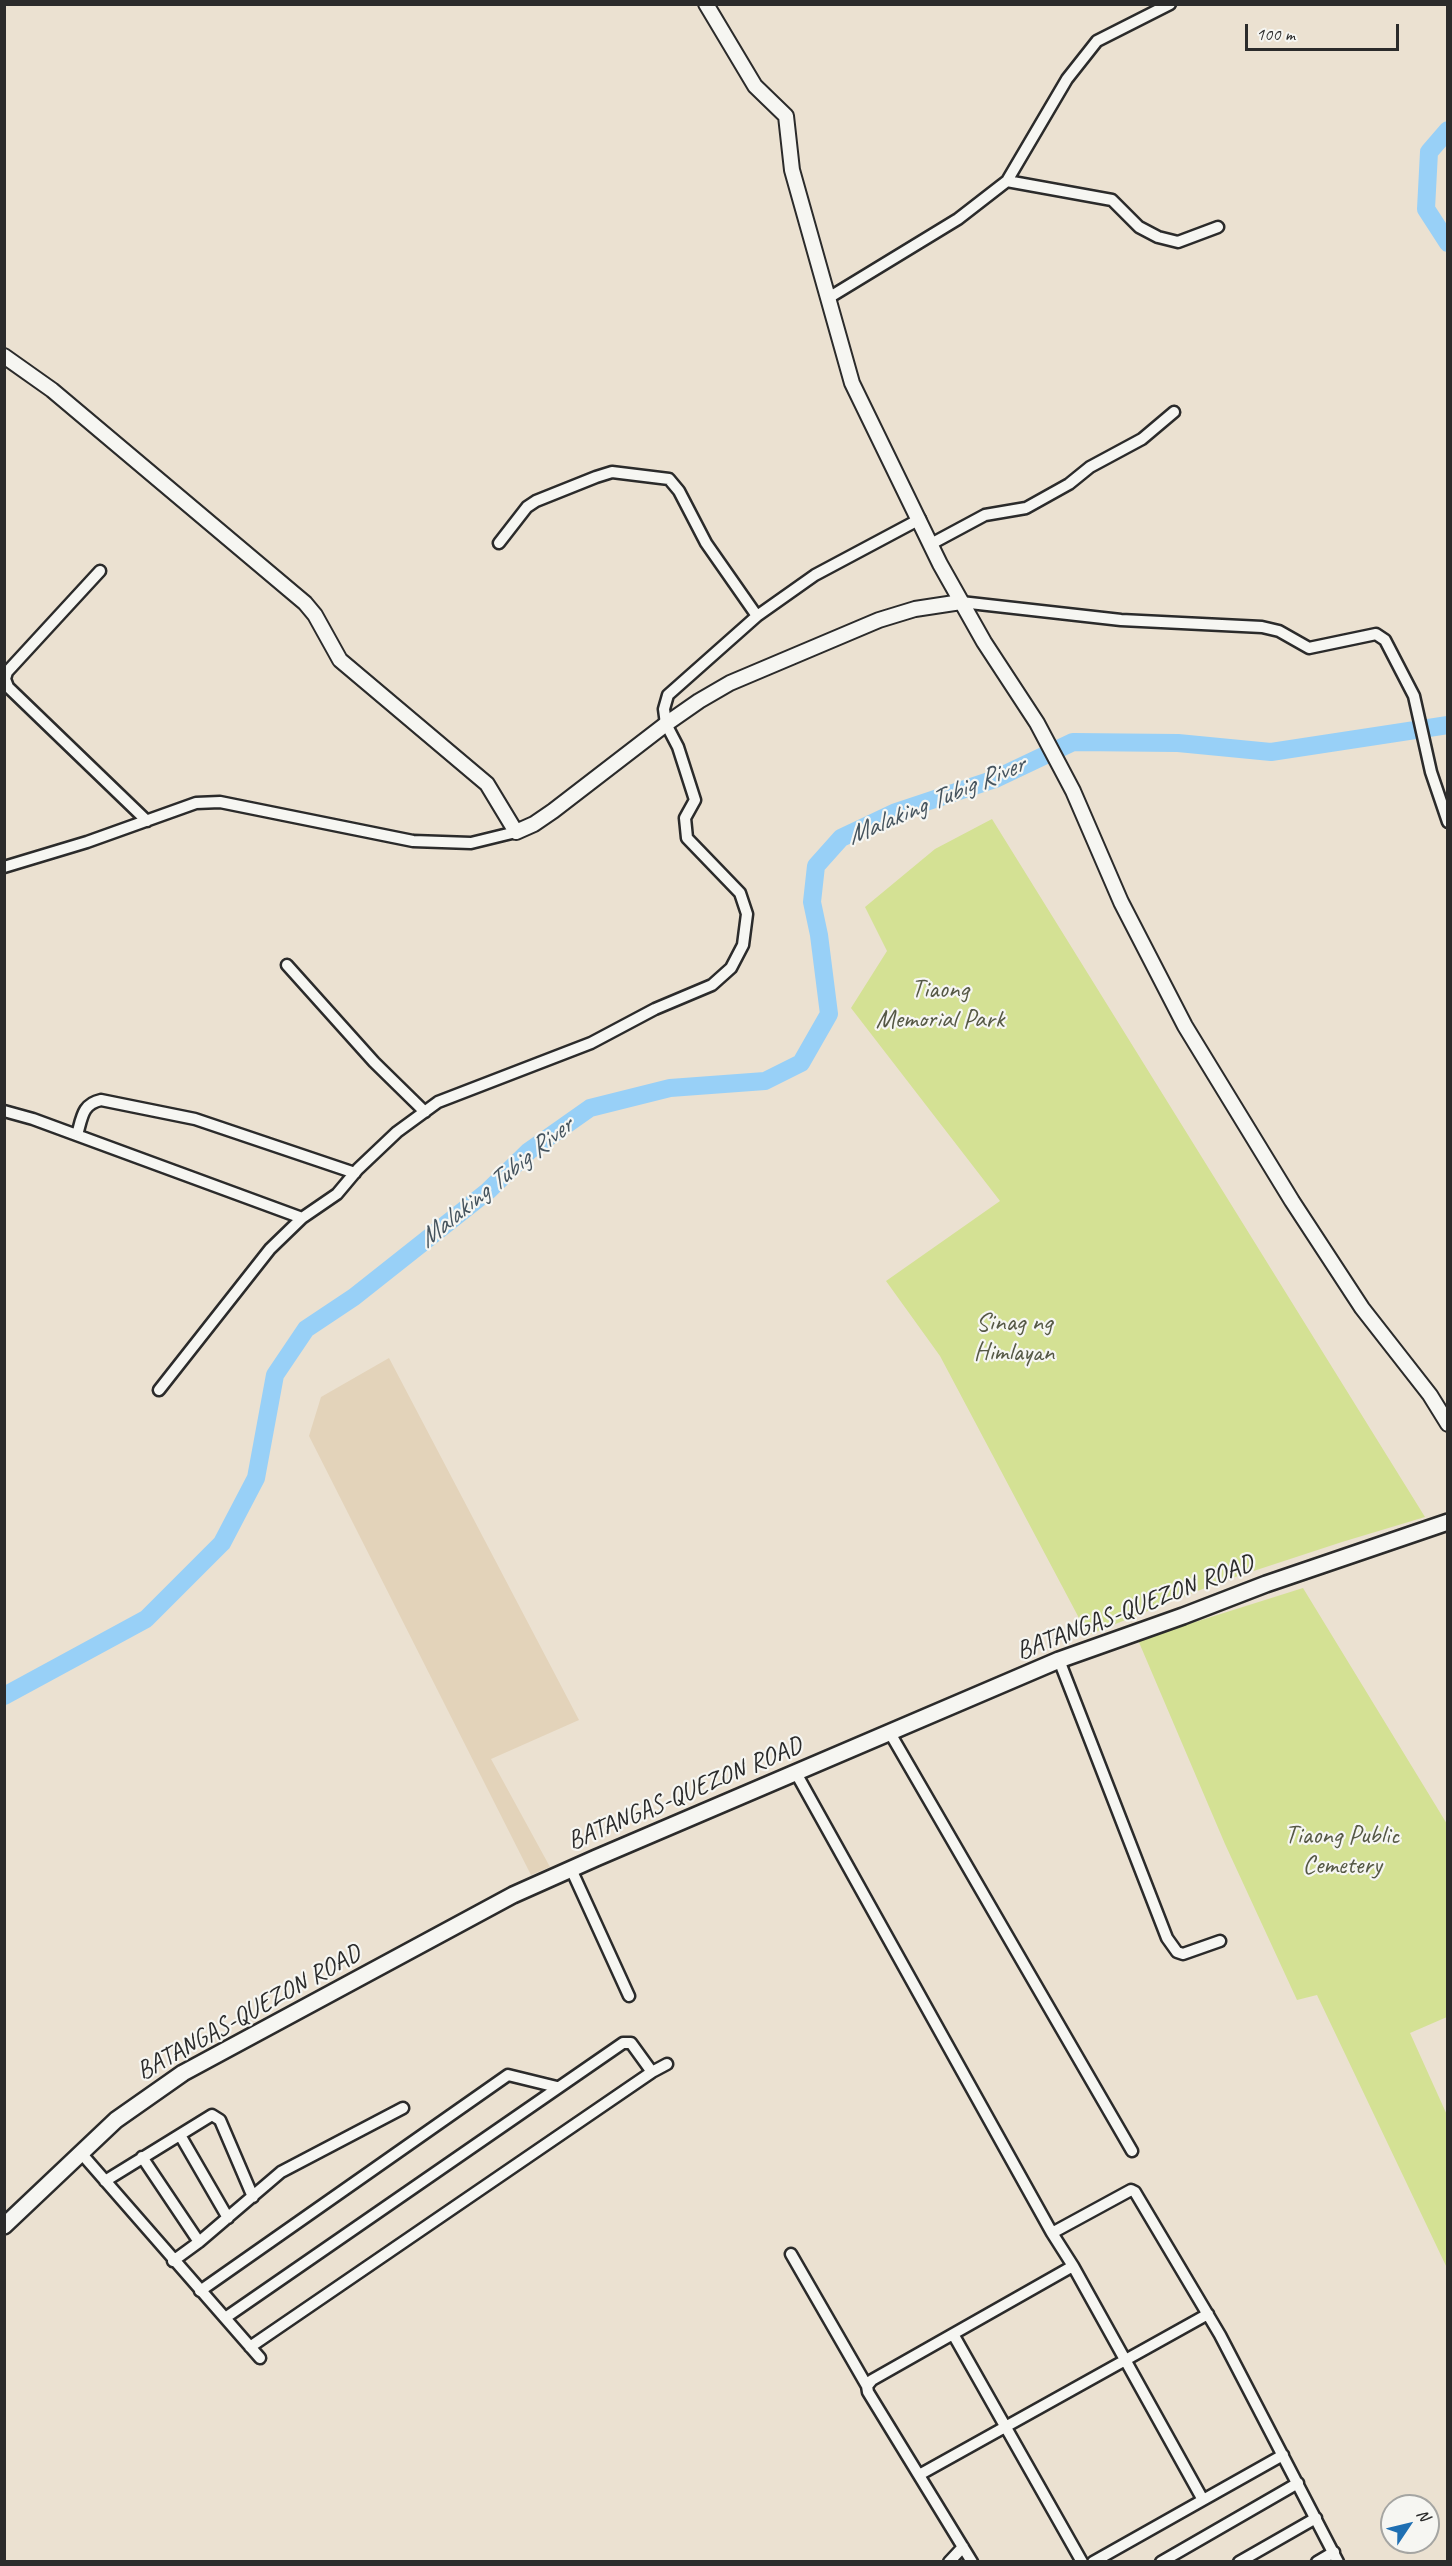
<!DOCTYPE html>
<html>
<head>
<meta charset="utf-8">
<style>
  body { margin:0 }
  #map { position:relative; width:1452px; height:2566px; overflow:hidden; background:#ebe1d1; font-family:Caveat,sans-serif }
  canvas { display:block }
  .frame { position:absolute; inset:0; border:6px solid #2b2b2b; pointer-events:none }
  .north { position:absolute; left:1380px; top:2494px; width:60px; height:60px; box-sizing:border-box; background:#f6f6f2; border:2px solid #a5a5a2; border-radius:50%; rotate:55deg; font-size:16px; font-weight:700; line-height:24px; text-align:center; color:#2b2b2b }
  .north::after { content:''; display:block; margin:auto; width:21px; height:27px; background:#1f6fb2; clip-path:polygon(50% 0,100% 100%,50% 72%,0 100%) }
  .scale { position:absolute; left:1245px; top:24px; width:154px; height:27px; box-sizing:border-box; border:3px solid #2b2b2b; border-top:0; padding-left:8px; font-size:18px; line-height:21px; white-space:nowrap; color:#2b2b2b; -webkit-text-stroke:4px #f6f6f2; paint-order:stroke }
</style>
</head>
<body>
<div id="map">
<canvas width="1452" height="2566"></canvas>
<div class="frame"></div>
<div class="north">N</div>
<div class="scale">100 m</div>
</div>
<script>
const g = document.querySelector('canvas').getContext('2d');
g.lineJoin = 'round';
function paint(path, color) { g.fillStyle = color; g.fill(path, 'evenodd'); }
function trace(path, color, width, dash) { g.strokeStyle = color; g.lineWidth = width; g.lineCap = dash ? 'butt' : 'round'; g.setLineDash(dash || []); g.stroke(path); }
function label(font, color, halo, rows, align = 'center') {
  g.font = font + ' Caveat,sans-serif'; g.lineWidth = 4.5; g.setLineDash([]); g.textBaseline = 'middle'; g.strokeStyle = halo; g.fillStyle = color; for (const [text, x, y, turn = 0] of rows) {
    g.save(); g.translate(x, y); g.rotate((+turn || 0) * Math.PI / 180); g.textAlign = isNaN(turn) ? turn : align; if (halo) g.strokeText(text, 0, 0); g.fillText(text, 0, 0); g.restore();
  }
}
const built = new Path2D(`
  M389,1358L579,1720L491,1759L550,1867L531,1875L309,1436L321,1397Z`);
const green = new Path2D(`
  M992,819L1425,1517L1342,1542L1220,1582L1088,1635L940,1356L886,1281L1000,1201L851,1008L887,951L865,907L935,849Z
  M1303,1588L1447,1824V2017L1410,2033L1447,2115V2268L1317,1995L1297,2000L1225,1844L1138,1640Z`);
const river = new Path2D(`
  M1448,130L1429,152L1426,209L1448,243
  M4,1696L146,1619L222,1543L256,1478L275,1375L306,1329L354,1297L488,1191L529,1151L590,1108L670,1088L765,1081L801,1063L829,1014L819,935L812,902L816,866L841,838L896,812L995,779L1073,742L1178,743L1271,752L1448,725`);
const street = new Path2D(`
  M1007,181L1112,200L1139,227L1158,237L1178,242L1218,227
  M830,297L958,219L1007,181L1067,79L1097,41L1170,4
  M499,543L527,507L536,501L596,477L612,472L669,479L679,491L706,543L757,616
  M931,544L985,515L1026,508L1069,484L1090,467L1142,439L1174,412
  M100,571L7,672L5,679L8,687L147,821
  M961,602L1121,620L1262,627L1279,631L1309,648L1376,634L1385,640L1414,696L1431,772L1448,822
  M4,867L87,842L196,803L220,802L413,841L471,843L516,832
  M287,965L374,1062L425,1112
  M4,1111L33,1119L302,1218
  M77,1135C82,1118 82,1104 101,1100L195,1119L355,1173
  M159,1390L270,1249L302,1218L337,1194L358,1169L397,1132L438,1102L591,1043L655,1009L712,985L731,968L743,945L747,914L740,893L687,838L685,818L695,800L678,747L666,724L664,709L668,695L757,616L815,575L920,519
  M1059,1660L1167,1938L1177,1952L1183,1954L1220,1941
  M890,1733L1132,2151
  M796,1773L1052,2233L1131,2190L1135,2192L1220,2335L1338,2562
  M571,1869L629,1996
  M180,2135L228,2218
  M81,2153L260,2358
  M142,2157L199,2242
  M105,2181L212,2115L220,2120L253,2197
  M791,2254L867,2386
  M173,2261L199,2242L281,2172L403,2108
  M1073,2266L1203,2500L1093,2562
  M200,2291L508,2075L557,2087
  M225,2318L623,2043H631L652,2072
  M953,2334L1082,2562
  M250,2347L652,2072L667,2064
  M919,2475L1208,2314
  M1203,2500L1283,2455
  M949,2562L963,2547
  M972,2562L868,2392L867,2386L872,2380L1073,2266L1052,2233
  M1161,2562L1298,2483
  M1239,2562L1316,2518
  M1317,2562L1334,2552`);
const secondary = new Path2D(`
  M706,4L755,86L786,116L792,170L852,383L940,564L984,642L1037,723L1073,791L1121,902L1185,1026L1292,1201L1362,1308L1430,1395L1448,1424
  M4,356L52,390L305,603L315,615L340,660L487,784L516,832L534,824L553,811L666,724L699,701L730,683L879,620L915,609L961,602`);
const primary = new Path2D(`
  M4,2226L116,2120L183,2073L513,1895L596,1858L1059,1660L1183,1616L1266,1584L1448,1522`);
const parkNames = [
  ["Tiaong",940,990],
  ["Memorial Park",940,1020],
  ["Sinag ng",1014,1323],
  ["Himlayan",1014,1353],
  ["Tiaong Public",1342,1836],
  ["Cemetery",1342,1866]
];
const streetNames = [
  ["BATANGAS-QUEZON ROAD",1135,1608,-21],
  ["BATANGAS-QUEZON ROAD",685,1794,-23],
  ["BATANGAS-QUEZON ROAD",249,2013,-29]
];
const waterNames = [
  ["Malaking Tubig River",936,801,-23],
  ["Malaking Tubig River",496,1183,-39]
];
paint(built, '#e3d3ba');
paint(green, '#d4e194');
trace(river, '#98d0f7', 18);
trace(street, '#2b2b2b', 15);
trace(secondary, '#2b2b2b', 18);
trace(primary, '#2b2b2b', 20);
trace(street, '#f6f6f2', 10);
trace(secondary, '#f6f6f2', 14);
trace(primary, '#f6f6f2', 15);
label('26px', '#555845', '#f6f6f2', parkNames);
label('26px', '#2b2b2b', '#f6f6f2', streetNames);
label('italic 27px', '#46545e', '#f6f6f2', waterNames);
</script>
</body>
</html>
